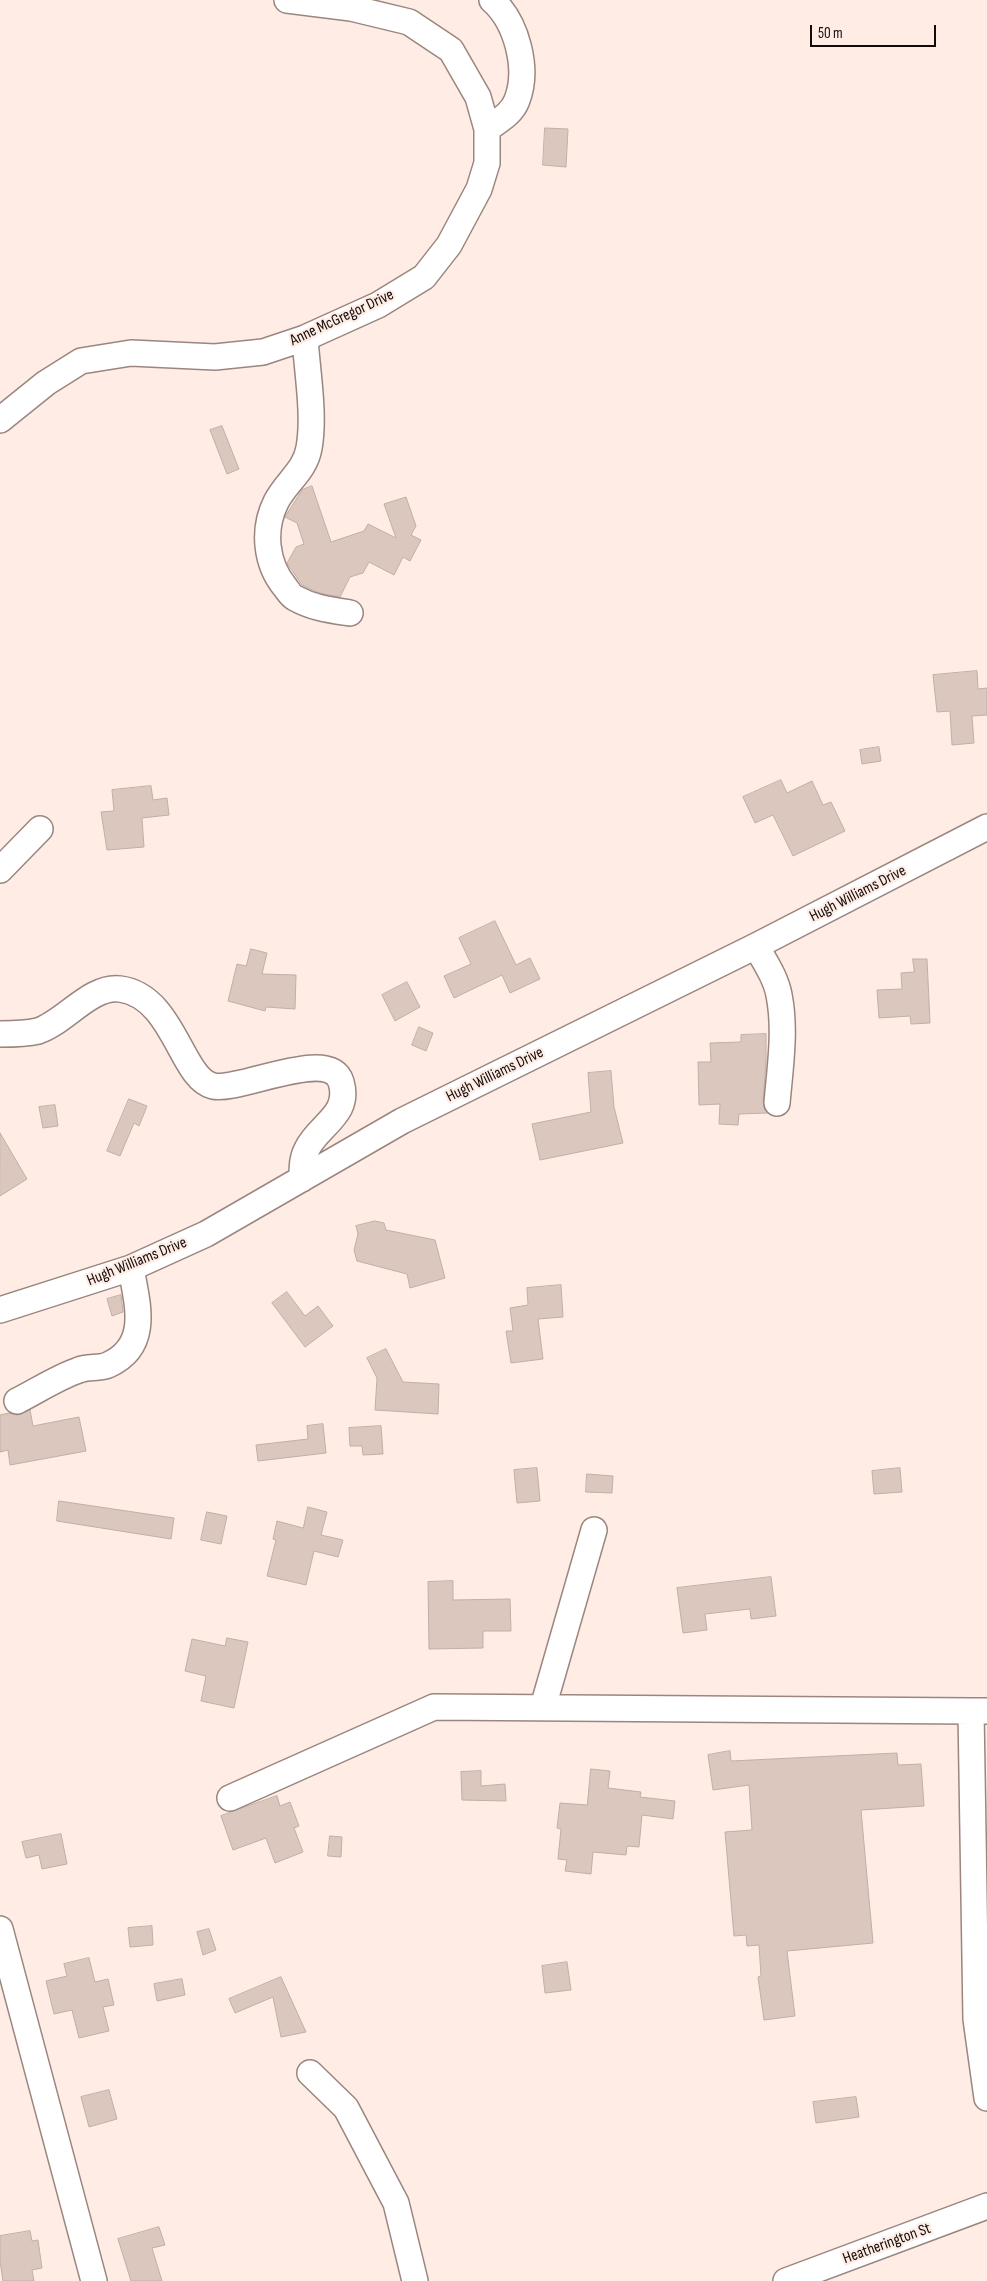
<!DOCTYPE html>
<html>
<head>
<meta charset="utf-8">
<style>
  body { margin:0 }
  #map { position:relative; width:987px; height:2281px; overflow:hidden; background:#feece5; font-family:"Sofia Sans Condensed",sans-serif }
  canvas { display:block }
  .scale { position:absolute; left:810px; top:25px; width:126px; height:22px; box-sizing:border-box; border:2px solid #120b09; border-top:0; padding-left:6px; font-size:15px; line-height:18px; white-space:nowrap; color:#120b09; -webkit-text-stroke:4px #feece5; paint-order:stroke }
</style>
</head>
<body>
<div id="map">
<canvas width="987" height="2281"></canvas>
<div class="scale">50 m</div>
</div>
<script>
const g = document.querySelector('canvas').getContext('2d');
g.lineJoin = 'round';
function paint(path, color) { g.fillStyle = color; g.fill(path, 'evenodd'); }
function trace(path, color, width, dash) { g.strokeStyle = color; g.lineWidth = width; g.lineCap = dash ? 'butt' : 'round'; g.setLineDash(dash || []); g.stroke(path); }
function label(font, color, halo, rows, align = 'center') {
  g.font = font + ' "Sofia Sans Condensed",sans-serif'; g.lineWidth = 4.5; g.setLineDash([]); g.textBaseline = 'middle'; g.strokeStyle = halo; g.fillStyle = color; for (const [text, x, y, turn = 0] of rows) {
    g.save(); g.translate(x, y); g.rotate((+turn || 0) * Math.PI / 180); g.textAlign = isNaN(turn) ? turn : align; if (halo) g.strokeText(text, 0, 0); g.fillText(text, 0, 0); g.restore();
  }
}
const building = new Path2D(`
  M545,128L568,129L566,167L543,165Z
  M222,426L239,469L227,474L210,430Z
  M312,486L331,542L364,531L368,524L396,538L384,504L406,497L416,526L411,535L421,540L410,561L403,557L394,575L369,562L363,573L350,577L340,597L319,593L302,585L287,563L296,547L304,544L297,523L285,517L302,490Z
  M977,671L978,689L987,688V715L972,716L974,743L952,745L950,711L937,712L933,675Z
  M879,747L881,761L862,764L860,750Z
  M781,780L787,793L812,781L823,805L831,802L845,831L793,856L773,815L755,823L743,797Z
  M151,786L153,800L167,798L169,815L142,818L144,847L107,850L101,812L114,811L112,790Z
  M495,921L516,965L530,958L540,979L510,993L502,975L454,998L444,976L471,964L459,938Z
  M251,949L267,953L262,974L296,975L295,1009L266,1007L265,1011L228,1001L237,964L246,966Z
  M913,959H927L930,1023L911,1024L910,1016L879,1018L877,990L902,989L901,973L914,972Z
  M407,982L420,1007L395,1021L382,995Z
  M419,1027L433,1033L426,1051L412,1045Z
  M766,1034V1062L763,1102L768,1113L739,1114L738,1125L719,1124L720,1104L699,1105L698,1062H711L710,1043L741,1042V1035Z
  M611,1071L614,1107L623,1143L540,1160L532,1124L591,1112L588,1073Z
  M129,1099L147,1106L139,1126L134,1123L120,1156L107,1151Z
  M55,1105L58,1126L43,1128L39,1107Z
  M0,1133L27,1179L0,1196Z
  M375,1221L384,1223L386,1230L435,1240L445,1278L410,1288L407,1274L357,1261L354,1250L358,1234L356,1226Z
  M561,1285L563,1317L538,1319L543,1359L511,1363L506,1331H513L510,1308L528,1305L527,1288Z
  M287,1292L305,1316L318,1306L333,1326L305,1347L272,1303Z
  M121,1295L123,1312L112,1316L107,1299Z
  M386,1349L403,1382L439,1384L438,1414L375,1410L377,1378L367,1358Z
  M30,1410L33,1426L79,1417L86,1451L10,1465L8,1450L0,1452V1415L9,1413L17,1415Z
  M323,1424L326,1453L258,1461L256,1445L308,1439L307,1426Z
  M381,1426L383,1454L363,1455L362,1446H350L349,1428Z
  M537,1468L540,1501L517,1503L514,1470Z
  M900,1468L902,1492L874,1494L872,1471Z
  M587,1474L613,1476L612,1493L586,1492Z
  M59,1501L174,1518L171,1539L57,1521Z
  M308,1507L327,1512L321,1535L343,1540L338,1557L314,1551L306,1585L267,1576L276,1540L273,1539L277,1521L303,1528Z
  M207,1512L227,1516L221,1544L201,1540Z
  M771,1577L776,1616L751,1619L750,1609L705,1614L707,1630L683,1633L677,1588Z
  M453,1581V1600L510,1599L511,1631H483V1648L429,1649L428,1582Z
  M227,1638L248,1642L234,1708L201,1701L206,1676L185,1671L192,1639L225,1646Z
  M730,1751L731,1761L897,1753L898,1765L921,1764L924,1806L861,1810L873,1943L787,1951L795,2016L764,2020L758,1977L761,1976L759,1945L747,1946L746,1935L734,1936L725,1832L752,1830L749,1785L713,1790L708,1755Z
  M591,1769L610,1771L608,1788L641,1792L640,1797L675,1801L673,1819L642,1815L639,1847L627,1846L626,1855L593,1852L591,1874L565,1871L567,1860L558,1859L561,1829L557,1828L560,1803L587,1805Z
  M481,1771V1786L505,1784L506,1801L462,1800L461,1772Z
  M277,1796L280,1806L290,1802L299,1826L294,1828L303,1852L275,1863L266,1838L233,1850L221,1816Z
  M61,1834L67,1864L42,1869L39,1855L26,1858L22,1842Z
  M330,1836L342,1837L341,1857L328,1856Z
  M152,1926L153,1945L130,1947L128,1928Z
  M209,1929L216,1950L203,1955L197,1932Z
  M89,1958L95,1982L108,1979L114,2005L103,2007L109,2031L79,2038L72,2010L54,2014L46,1981L67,1976L64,1964Z
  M567,1962L571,1990L545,1993L542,1966Z
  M281,1977L306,2032L281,2037L273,1997L235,2013L229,1999Z
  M182,1979L185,1995L157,2001L154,1984Z
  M109,2090L117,2119L89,2127L81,2097Z
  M856,2097L859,2117L816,2123L813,2102Z
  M159,2227L165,2245L152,2248L162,2281H131L118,2239Z
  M30,2231L32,2241L38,2240L42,2268L32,2270L34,2281H3L0,2261V2236Z`);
const minor = new Path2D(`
  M487,129C498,121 512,114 517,100C529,69 517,22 492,0
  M305,338C307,371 315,415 309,448C305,471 286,482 276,502C262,530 266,564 285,587C288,591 291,596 295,598C313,608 330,610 350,613
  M0,420L46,383L81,361L131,353L215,357L263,352L305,338L378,305L424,277L449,245L479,189L487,163V129L478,97L451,50L409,22L351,8L287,0
  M0,870L40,829
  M756,946C765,962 776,978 779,995C786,1030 780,1068 777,1103
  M0,1034C13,1034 25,1034 38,1031C64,1023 91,985 120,989C174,996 181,1079 213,1086C239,1092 330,1046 341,1082C351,1115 318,1125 307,1149C302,1158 302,1168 302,1179
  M0,1310L131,1268L206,1234L402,1121L756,946L987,827
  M17,1401C37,1391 58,1377 79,1370C88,1366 99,1369 108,1365C151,1346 137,1303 131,1268
  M543,1707L594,1530
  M987,1711H971L976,2019L987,2098
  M230,1798L434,1707L971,1711
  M0,1929L94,2281
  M310,2073L346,2108L396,2203L415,2281
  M786,2281L987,2206`);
const streetNames = [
  ["Anne McGregor Drive",342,318,-25],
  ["Hugh Williams Drive",858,894,-27],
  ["Hugh Williams Drive",495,1075,-26],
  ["Hugh Williams Drive",137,1262,-22],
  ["Heatherington St",887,2244,-20]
];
paint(building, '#dcc7bf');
trace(building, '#c3aea6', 1);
trace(minor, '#9a867f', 28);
trace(minor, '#fff', 25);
label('16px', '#120b09', '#feece5', streetNames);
</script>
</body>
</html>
